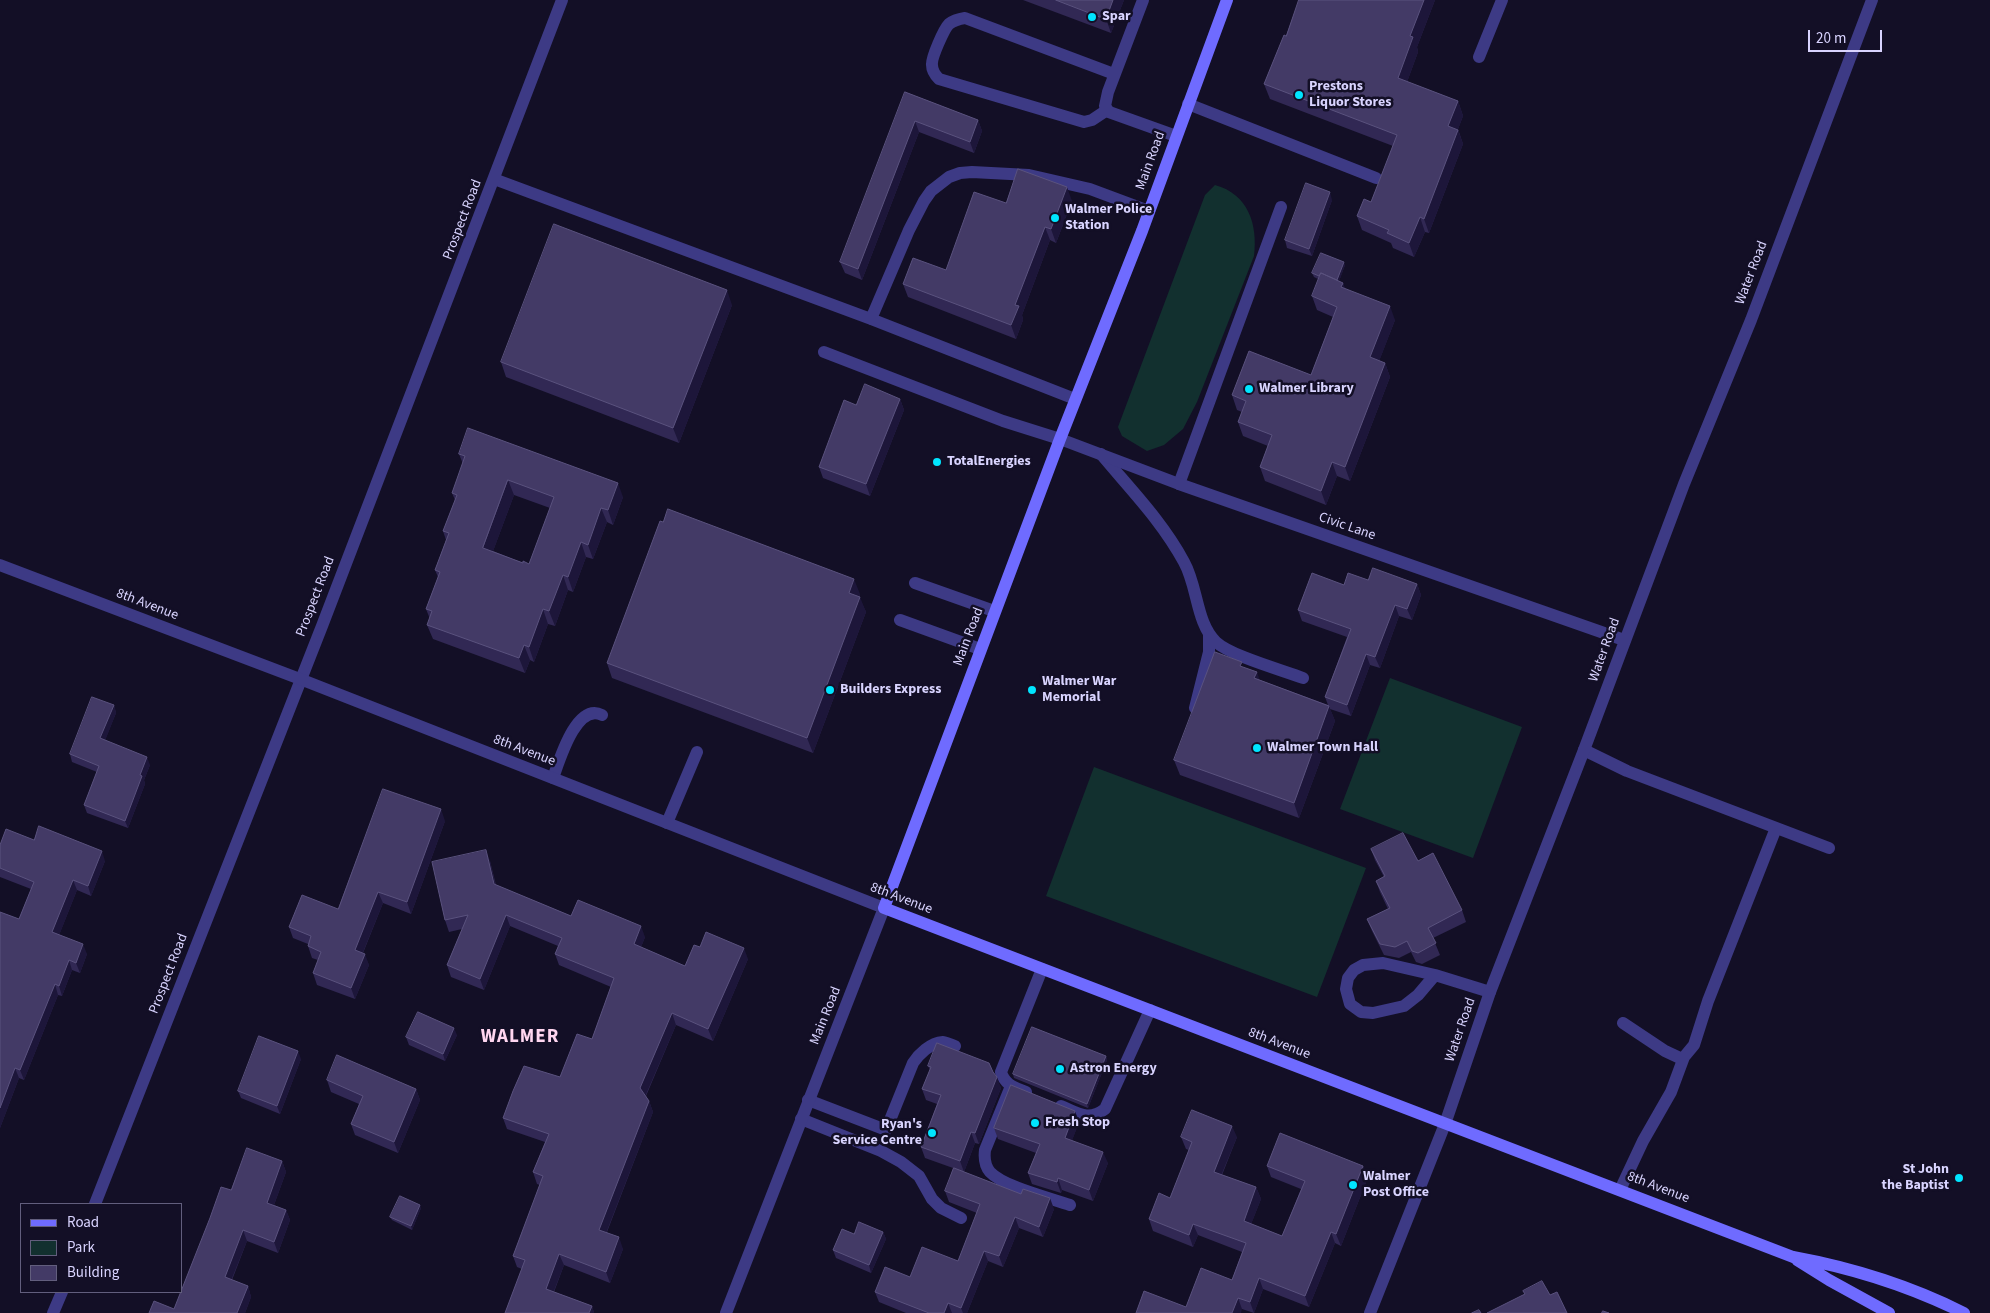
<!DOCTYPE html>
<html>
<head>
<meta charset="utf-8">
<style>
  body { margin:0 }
  #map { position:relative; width:1990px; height:1313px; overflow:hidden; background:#130f26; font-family:"Source Sans 3",sans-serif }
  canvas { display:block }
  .legend { position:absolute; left:20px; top:1203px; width:162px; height:90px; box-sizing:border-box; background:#130f26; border:1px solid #625e7d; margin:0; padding:6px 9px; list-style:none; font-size:15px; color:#d9d4ff }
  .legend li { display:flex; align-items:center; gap:10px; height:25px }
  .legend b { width:25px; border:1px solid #625e7d }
  .scale { position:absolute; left:1808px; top:30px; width:74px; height:22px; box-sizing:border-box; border:2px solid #d9d4ff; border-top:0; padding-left:6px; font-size:15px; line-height:18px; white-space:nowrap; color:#d9d4ff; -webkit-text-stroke:4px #130f26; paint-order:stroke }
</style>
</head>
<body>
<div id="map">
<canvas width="1990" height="1313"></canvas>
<ul class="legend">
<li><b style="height:6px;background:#6f6bff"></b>Road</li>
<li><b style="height:14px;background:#12302f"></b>Park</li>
<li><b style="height:14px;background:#433a66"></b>Building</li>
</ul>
<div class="scale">20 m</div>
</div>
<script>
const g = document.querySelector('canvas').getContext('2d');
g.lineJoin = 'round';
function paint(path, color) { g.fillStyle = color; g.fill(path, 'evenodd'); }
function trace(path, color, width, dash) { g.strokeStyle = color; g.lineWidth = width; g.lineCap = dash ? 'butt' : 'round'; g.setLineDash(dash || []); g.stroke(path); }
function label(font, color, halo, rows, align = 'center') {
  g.font = font + ' "Source Sans 3",sans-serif'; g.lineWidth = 5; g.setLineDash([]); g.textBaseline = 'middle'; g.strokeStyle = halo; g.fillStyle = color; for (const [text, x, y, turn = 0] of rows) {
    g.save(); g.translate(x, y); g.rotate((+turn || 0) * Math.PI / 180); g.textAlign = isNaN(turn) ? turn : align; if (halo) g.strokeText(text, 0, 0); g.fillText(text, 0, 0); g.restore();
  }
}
const green = new Path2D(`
  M1215,185C1248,194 1258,224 1254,256L1197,402L1183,429L1164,445L1147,451L1122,436L1118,427L1205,195Z
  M1390,678L1522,727L1473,858L1340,809Z
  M1094,767L1366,868L1317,997L1046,896Z`);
const service = new Path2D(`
  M1143,0L1108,92L1105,106L1109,112L1176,136
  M1479,57L1502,0
  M1188,104L1376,178
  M1107,110L1092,120L1084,122L939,79C935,75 932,70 932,65C931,58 944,29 949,24C954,20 959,19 965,18L1114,74
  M494,179L871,319L1075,399
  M871,319L909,230L924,201L931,191L949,177L960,173L972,172L1029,175L1090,189L1149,211
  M824,352L1003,421L1060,439
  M1101,454C1130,489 1162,521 1184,562C1198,587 1196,623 1216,642C1231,656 1282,670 1303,678
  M1179,484L1281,207
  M915,583L994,611
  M900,620L980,649
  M1195,708L1209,652V634
  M1584,750L1627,771L1829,848
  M553,778C559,762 576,702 602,715
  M667,823L697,752
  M1435,975L1418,995L1404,1006L1373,1013L1361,1012L1350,1004L1346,989L1348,978L1354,970L1363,965L1383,963L1435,975L1490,992
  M1623,1023L1665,1051L1680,1058L1684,1057L1694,1045L1708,1001L1776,828
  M1011,1086L985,1150C984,1158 985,1166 990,1172C1004,1187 1050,1198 1070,1205
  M1026,1092C1014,1087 1005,1085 1001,1072L1042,969
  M808,1100L886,1130L913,1063C919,1054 930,1043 943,1042C946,1042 951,1045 955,1046
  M1061,1106C1078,1113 1088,1122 1105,1109L1150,1010
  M801,1119L881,1151L901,1162L919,1176L932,1199L941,1208L961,1218
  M1620,1190L1643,1141L1671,1092L1684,1057`);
const minor = new Path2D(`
  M1060,439L1179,484L1624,640
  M95,1204L322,626L562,0
  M53,1313L62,1292
  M1370,1313L1445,1124L1490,992L1584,750L1684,484L1751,320L1872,0`);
const tertiary = new Path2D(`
  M0,565L300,679L884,908L726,1313`);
const secondary = new Path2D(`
  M1227,0L1142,231L1060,439L884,908L1793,1257C1853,1268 1910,1286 1964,1313
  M1797,1260L1829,1280L1889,1313`);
const wall = new Path2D(`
  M1023,0H1124L1111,33Z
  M1299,0H1435L1417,47L1418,52L1407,82L1458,101L1463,116L1458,129L1463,144L1429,233L1425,232L1414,257L1393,248L1391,243L1362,230L1357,216L1371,202L1393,146L1270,99L1264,84L1286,36Z
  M905,92L978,120L982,131L974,153L919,132L862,280L845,273L840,262Z
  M1332,200L1312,256L1287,248L1285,240Z
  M1072,201L1056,243L1050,240L1022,315L1023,320L1016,339L908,297L903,284L946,270L1006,203Z
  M1345,265L1339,281L1343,283L1345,289L1395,320L1379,361L1385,363L1390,377L1350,481L1337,476L1326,505L1265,481L1260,467L1268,446L1243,436L1238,422L1242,412L1237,410L1232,395L1311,375L1333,317L1317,310L1312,296L1318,279L1314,277L1312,273Z
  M732,305L679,443L506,377L501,362Z
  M900,399L904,410L870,496L823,478L819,467L856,405Z
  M459,454L623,497L613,525L607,522L593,559L586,557L573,592L568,590L555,626L548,624L534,662L530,660L525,673L433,639L427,625L430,619L426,609L438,577L435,570L446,540L443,531L455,500L452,493L463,464ZM514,495L550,508L529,564L523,563L493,551Z
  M1368,580L1417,584L1421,595L1412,620L1399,616L1380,668L1370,665L1351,716L1330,709L1335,721L1299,818L1180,775L1174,760L1244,667L1260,680L1328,705L1325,697L1347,637L1302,621L1298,610L1344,585Z
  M860,594L859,597L866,612L813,753L612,678L607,663Z
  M114,705L116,713L105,740L150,765L144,780L145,784L128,828L87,813L84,805L97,772L72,762L70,754Z
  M445,821L411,914L383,903L363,953L369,965L355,999L317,985L313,973L318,960L312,958L308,946V944L293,938L289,927L338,909Z
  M0,845L105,861L91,896L77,890L59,935L87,954L80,973L72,970L62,996L58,995L24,1080L19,1078L0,1128V912L19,919L31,889L0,877Z
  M1371,849L1418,861L1462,910L1466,922L1433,938L1440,955L1422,964L1416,962L1411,952L1399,958L1384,955L1372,931L1367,919L1388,909L1380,892L1376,881L1384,877L1375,860Z
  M490,861L496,885L571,916L645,937L641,947L685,966L700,947L748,959L713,1041L676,1025L646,1096L649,1101L653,1112L607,1232L623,1249L610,1283L564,1265L554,1292L592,1306L594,1313H505L522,1269L517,1267L513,1256L540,1185L537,1184L533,1172L545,1142L507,1129L503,1118L560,1077L592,1039L611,987L559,965L555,954L558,946L510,926L484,990L451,977L447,965L462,929L449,932L445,920Z
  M457,1035L445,1061L409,1045L406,1037Z
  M1106,1056L1107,1060L1088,1108L1014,1078L1013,1074Z
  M301,1059L280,1114L241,1098L238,1091Z
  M928,1066L993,1072L1001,1088L979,1144L975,1143L964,1172L1054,1209L1043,1237L1019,1228L1003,1267L988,1261L967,1313H906L879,1302L875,1292L910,1277L958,1261L977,1213L949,1202L945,1191L953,1168L925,1158L921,1147L937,1104L926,1100L922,1089L930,1070Z
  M327,1080L416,1089L420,1100L398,1153L355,1135L351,1124L359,1104L331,1092Z
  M1079,1122L1072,1140L1108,1163L1093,1201L1062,1190L1061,1193L1032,1184L1028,1173L1036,1153L998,1139L994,1128Z
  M1181,1137H1237L1222,1175L1256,1187L1261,1199L1251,1224L1282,1236L1301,1189L1271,1177L1267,1166H1363L1368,1177L1341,1246L1335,1243L1309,1307L1263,1289L1254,1313L1242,1309L1186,1307L1232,1280L1242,1252L1198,1235L1193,1247L1153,1231L1149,1219L1170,1198L1189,1150L1186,1149Z
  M282,1161L286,1172L274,1205L286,1210L290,1220L278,1253L247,1241L232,1280L248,1286L251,1297L245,1313H149L174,1309L231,1190Z
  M421,1208L412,1230L392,1220L390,1217Z
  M883,1232L886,1239L871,1273L836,1258L833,1250L854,1234Z`);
const shadedWall = new Path2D(`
  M1113,0H1124L1111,33L1106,19Z
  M1424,0H1435L1417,47L1418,52L1403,93L1398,78L1410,36Z
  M1458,101L1463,116L1454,140L1448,126Z
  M978,120L982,131L974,153L970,142Z
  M915,121L919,132L862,280L858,269Z
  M1458,130L1463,144L1429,233L1424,219Z
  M1067,187L1072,201L1056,243L1051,229Z
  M1330,192L1332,200L1312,256L1309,249Z
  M1420,217L1425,232L1414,257L1409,243Z
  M1045,227L1050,240L1022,315L1023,320L1016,339L1011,325L1015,305Z
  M1344,262L1345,265L1337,287L1336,283Z
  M1343,283L1348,297L1341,287Z
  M727,290L732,305L679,443L673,428Z
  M1390,306L1395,320L1375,372L1370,357Z
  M1385,363L1390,377L1350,481L1345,467Z
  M900,399L904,410L870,496L866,484Z
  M1332,462L1337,476L1326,505L1321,491Z
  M508,480L514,495L489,562L483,548Z
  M618,483L623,497L613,525L608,510Z
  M601,508L607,522L593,559L588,545Z
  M581,542L586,557L573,592L568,577Z
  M563,575L568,590L555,626L549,611Z
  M854,579L860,594L854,608L849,593Z
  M1417,584L1421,595L1412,620L1407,609Z
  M860,597L866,612L813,753L807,738Z
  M1395,605L1399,616L1380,668L1375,657Z
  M543,609L548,624L534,662L529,647Z
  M524,645L530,660L525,673L519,658Z
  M1366,654L1370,665L1351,716L1347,705Z
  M1257,672L1262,687L1254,678Z
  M114,705L116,713L103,746L100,738Z
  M1329,706L1335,721L1299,818L1294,803Z
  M147,757L150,765L144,780L145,784L128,828L125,821L140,775Z
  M441,809L445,821L411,914L407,902Z
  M486,850L490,861L498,896L494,884Z
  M102,851L105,861L91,896L88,886Z
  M73,880L77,890L56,943L52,932Z
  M378,892L383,903L359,962L355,950Z
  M506,915L510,926L484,990L480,979Z
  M641,926L645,937L638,955L634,944Z
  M83,944L87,954L80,973L76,963Z
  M744,948L748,959L713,1041L708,1029Z
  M365,954L369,965L355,999L351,988Z
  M69,960L72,970L62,996L59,986Z
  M55,984L58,995L24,1080L20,1070Z
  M672,1013L676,1025L644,1099L640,1088Z
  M454,1028L457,1035L445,1061L443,1054Z
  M298,1051L301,1059L280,1114L277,1106Z
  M1106,1056L1107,1060L1088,1108L1087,1104Z
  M15,1068L19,1078L0,1128V1108Z
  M997,1077L1001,1088L979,1144L975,1133Z
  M416,1089L420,1100L398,1153L394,1142Z
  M649,1101L653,1112L603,1241L599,1230Z
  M1075,1111L1079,1122L1069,1149L1065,1138Z
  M1232,1126L1237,1137L1218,1183L1214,1172Z
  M971,1132L975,1143L964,1172L960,1161Z
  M1103,1152L1108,1163L1093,1201L1089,1190Z
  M282,1161L286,1172L271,1213L267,1203Z
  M1363,1166L1368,1177L1341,1246L1336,1234Z
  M1058,1178L1062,1190L1061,1193L1057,1182Z
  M1256,1187L1261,1199L1248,1232L1244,1221Z
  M1050,1198L1054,1209L1043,1237L1039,1227Z
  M420,1205L421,1208L412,1230L411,1226Z
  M286,1210L290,1220L278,1253L274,1242Z
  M1015,1217L1019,1228L1003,1267L999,1256Z
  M1193,1224L1198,1235L1193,1247L1189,1235Z
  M243,1230L247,1241L228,1288L225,1277Z
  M883,1232L886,1239L871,1273L869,1265Z
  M1331,1232L1335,1243L1309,1307L1305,1296Z
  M619,1237L623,1249L610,1283L606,1272Z
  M984,1251L988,1261L967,1313H963L961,1308Z
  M559,1254L564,1265L550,1301L546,1289Z
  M1259,1278L1263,1289L1254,1313L1250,1302Z
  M248,1286L251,1297L245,1313H237Z
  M1238,1298L1242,1309L1241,1313H1232Z
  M948,1303L952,1313H944Z
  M592,1306L594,1313H589Z`);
const building = new Path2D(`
  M1056,0H1113L1106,19Z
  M1299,0H1424L1410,36L1413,37L1398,78L1458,101L1448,126L1458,130L1424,219L1420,217L1409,243L1387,233L1389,230L1357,216L1364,199L1371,202L1397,135L1264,84L1284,35L1286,36Z
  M905,92L978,120L970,142L915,121L858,269L840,262Z
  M1018,169L1067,187L1051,229L1045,227L1015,305L1019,306L1011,325L903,284L913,258L946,270L974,192L1006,203Z
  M1306,183L1330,192L1309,249L1285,240Z
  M554,224L727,290L673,428L501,362Z
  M1321,253L1344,262L1337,280L1321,273L1319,276L1312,273Z
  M1321,273L1343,283L1341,287L1390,306L1370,357L1385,363L1345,467L1332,462L1321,491L1260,467L1272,435L1238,422L1246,401L1232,395L1249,351L1311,375L1337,307L1312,296Z
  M865,384L900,399L866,484L819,467L844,400L856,405Z
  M468,428L618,483L608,510L601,508L588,545L581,542L568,577L563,575L549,611L543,609L529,647L524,645L519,658L427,625L432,611L426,609L440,572L435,570L449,533L443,531L457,495L452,493L465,456L459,454ZM508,480L554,497L529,564L523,561V563L483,548Z
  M668,509L854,579L849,593L860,597L807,738L607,663L660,521L663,522Z
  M1373,568L1417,584L1407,609L1395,605L1375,657L1366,654L1347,705L1325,697L1351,629L1298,610L1312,573L1344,585L1348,573L1368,580Z
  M1215,652L1242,662L1240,666L1257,672L1254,678L1329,706L1294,803L1174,760Z
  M92,697L114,705L100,738L147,757L140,775L142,776L125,821L84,805L99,766L70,754Z
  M383,789L441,809L407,902L378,892L355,950L365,954L351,988L313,973L321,952L308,946L311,936L289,927L302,895L338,909Z
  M39,826L102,851L88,886L73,880L52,932L83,944L76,963L69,960L59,986L55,984L20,1070L15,1068L0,1108V912L19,919L34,882L0,868V845L6,829L34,840Z
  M1403,833L1418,861L1433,853L1462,910L1428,928L1436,943L1418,953L1412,951L1407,941L1395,947L1380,944L1367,919L1390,908L1376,881L1385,876L1371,849Z
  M486,850L494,884L571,916L578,900L641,926L634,944L685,966L694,945L700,947L706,932L744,948L708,1029L672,1013L640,1088L649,1101L599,1230L619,1237L606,1272L559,1254L546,1289L592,1306L589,1313H505L525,1260L513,1256L543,1176L533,1172L549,1134L503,1118L513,1091L524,1066L560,1077L577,1034L592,1039L614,978L555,954L562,938L506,915L480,979L447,965L468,915L445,920L432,862Z
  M418,1012L454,1028L443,1054L406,1037Z
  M1032,1027L1106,1056L1087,1104L1013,1074Z
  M259,1036L298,1051L277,1106L238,1091Z
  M937,1043L989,1063L993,1072L997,1077L975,1133L971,1132L960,1161L921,1147L941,1095L922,1089L931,1067L928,1066Z
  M337,1055L416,1089L394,1142L351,1124L363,1096L327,1080Z
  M1011,1085L1075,1111L1065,1138L1103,1152L1089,1190L1058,1178L1057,1182L1028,1173L1040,1144L994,1128Z
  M1192,1110L1232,1126L1214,1172L1256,1187L1244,1221L1282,1236L1305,1181L1267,1166L1280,1133L1363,1166L1336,1234L1331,1232L1305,1296L1259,1278L1250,1302L1238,1298L1232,1313H1136L1144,1291L1186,1307L1201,1268L1232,1280L1246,1243L1193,1224L1189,1235L1149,1219L1159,1193L1170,1198L1192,1142L1181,1137Z
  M247,1148L282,1161L267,1203L286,1210L274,1242L243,1230L225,1277L248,1286L237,1313H149L154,1301L174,1309L210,1218L221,1187L231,1190Z
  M954,1168L1021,1194L1023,1189L1050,1198L1039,1227L1015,1217L999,1256L984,1251L961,1308L948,1303L944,1313H929L875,1292L885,1267L910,1277L922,1247L958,1261L980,1204L945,1191Z
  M400,1196L420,1205L411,1226L390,1217Z
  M859,1222L883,1232L869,1265L833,1250L842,1229L854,1234Z
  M1542,1281L1550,1295L1557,1292L1567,1313H1487L1525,1294L1523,1291Z
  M1479,1310L1481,1313H1472Z
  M1603,1311L1609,1313H1602Z`);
const markers = [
  [1092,17,5,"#00e5ff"],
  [1299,95,5,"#00e5ff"],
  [1055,218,5,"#00e5ff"],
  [1249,389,5,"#00e5ff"],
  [937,462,5,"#00e5ff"],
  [830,690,5,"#00e5ff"],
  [1032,690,5,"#00e5ff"],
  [1257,748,5,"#00e5ff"],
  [1060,1069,5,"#00e5ff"],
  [1035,1123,5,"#00e5ff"],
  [932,1133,5,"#00e5ff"],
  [1959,1178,5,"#00e5ff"],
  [1353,1185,5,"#00e5ff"]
];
const poiNames = [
  ["Spar",1102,17],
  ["Prestons",1309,87],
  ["Liquor Stores",1309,103],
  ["Walmer Police",1065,210],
  ["Station",1065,226],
  ["Walmer Library",1259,389],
  ["TotalEnergies",947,462],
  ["Walmer War",1042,682],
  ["Memorial",1042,698],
  ["Builders Express",840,690],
  ["Walmer Town Hall",1267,748],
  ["Astron Energy",1070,1069],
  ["Fresh Stop",1045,1123],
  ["Ryan's",922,1125,"right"],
  ["Service Centre",922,1141,"right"],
  ["St John",1949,1170,"right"],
  ["the Baptist",1949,1186,"right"],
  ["Walmer",1363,1177],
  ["Post Office",1363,1193]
];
const streetNames = [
  ["Main Road",1151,161,-70],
  ["Prospect Road",463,220,-69],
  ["Water Road",1752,273,-69],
  ["Civic Lane",1347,527,19],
  ["Prospect Road",316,597,-69],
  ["8th Avenue",147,605,21],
  ["Main Road",969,637,-69],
  ["Water Road",1605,650,-70],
  ["8th Avenue",524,751,21],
  ["8th Avenue",901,899,21],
  ["Prospect Road",169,974,-69],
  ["Main Road",826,1016,-68],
  ["Water Road",1461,1030,-71],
  ["8th Avenue",1279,1044,21],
  ["8th Avenue",1658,1188,21]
];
const districtNames = [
  ["WALMER",520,1038]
];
paint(green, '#12302f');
trace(service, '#3d3a85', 12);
trace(minor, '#3d3a85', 12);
trace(tertiary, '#3d3a85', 12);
trace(secondary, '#6f6bff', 12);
paint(wall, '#312854');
paint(shadedWall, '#1d163a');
paint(building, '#433a66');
trace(building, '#5a527e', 1);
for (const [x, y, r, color] of markers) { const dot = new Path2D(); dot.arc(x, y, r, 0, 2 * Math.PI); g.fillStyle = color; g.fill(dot); trace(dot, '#130f26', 2); }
label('bold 14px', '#d9d4ff', '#130f26', poiNames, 'left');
label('14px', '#d9d4ff', '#130f26', streetNames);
g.letterSpacing = '1px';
label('bold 19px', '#ffd6f0', '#130f26', districtNames);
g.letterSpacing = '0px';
</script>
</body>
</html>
